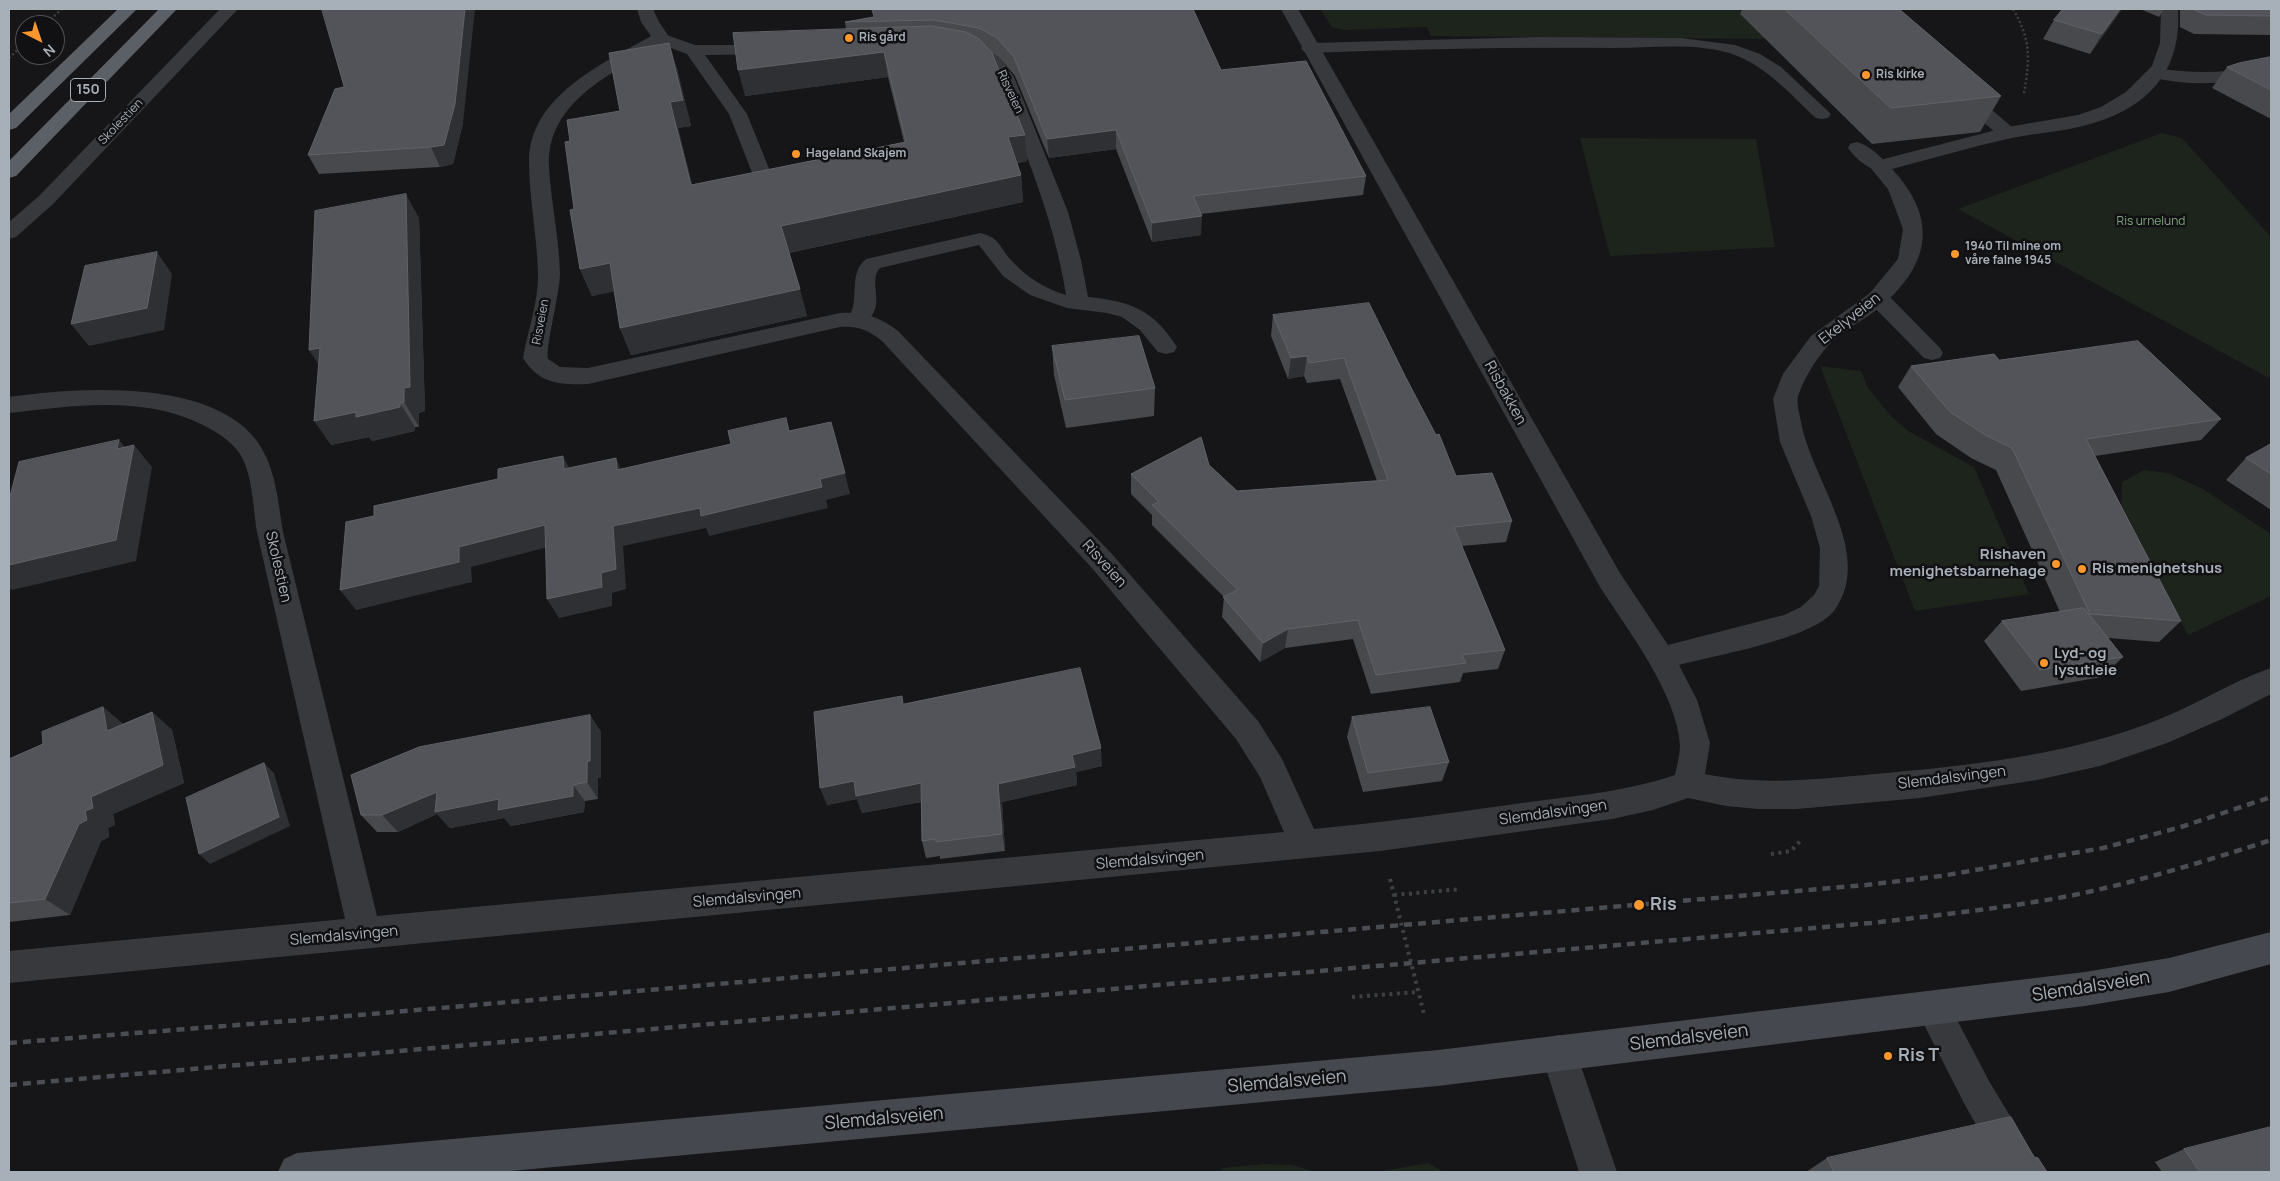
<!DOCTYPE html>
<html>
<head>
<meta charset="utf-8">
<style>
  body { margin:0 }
  #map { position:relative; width:2280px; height:1181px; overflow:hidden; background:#161618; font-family:Manrope,sans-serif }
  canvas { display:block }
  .frame { position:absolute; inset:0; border:10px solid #a7afb9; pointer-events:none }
  .north { position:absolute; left:15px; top:15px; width:50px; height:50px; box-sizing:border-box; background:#111113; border:1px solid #4d5055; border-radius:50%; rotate:139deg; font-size:14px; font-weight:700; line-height:20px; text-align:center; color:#a7afb9 }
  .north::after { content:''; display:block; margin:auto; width:18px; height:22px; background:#fb972c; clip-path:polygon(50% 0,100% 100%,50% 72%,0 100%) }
</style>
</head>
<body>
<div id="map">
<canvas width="2280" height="1181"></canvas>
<div class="frame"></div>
<div class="north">N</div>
</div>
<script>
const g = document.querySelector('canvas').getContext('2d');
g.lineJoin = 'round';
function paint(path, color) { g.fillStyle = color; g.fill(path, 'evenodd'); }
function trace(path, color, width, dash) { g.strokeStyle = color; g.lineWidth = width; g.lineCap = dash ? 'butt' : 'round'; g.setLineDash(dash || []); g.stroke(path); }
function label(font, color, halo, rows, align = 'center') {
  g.font = font + ' Manrope,sans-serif'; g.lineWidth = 5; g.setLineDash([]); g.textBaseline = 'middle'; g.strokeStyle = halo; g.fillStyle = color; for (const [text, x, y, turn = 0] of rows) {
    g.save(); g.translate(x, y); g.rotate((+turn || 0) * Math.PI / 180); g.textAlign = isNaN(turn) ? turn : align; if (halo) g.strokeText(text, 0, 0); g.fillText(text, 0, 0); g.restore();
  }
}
const green = new Path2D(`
  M1320,9H1747L1739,10L1765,39L1431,36L1427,27L1344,30L1332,27Z
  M2162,133L2182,138L2271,237V379L1958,209Z
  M1580,138L1756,139L1775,247L1610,256Z
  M1820,366L1861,371L1868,388L1890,415L1908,431L1974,467L2029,594L1915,611Z
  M2144,470L2168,473L2203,489L2271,534V596L2188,635L2121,509L2122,482Z
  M1428,1163L1444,1172H1376Z
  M1264,1164L1293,1165L1315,1172H1222L1221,1168Z`);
const pathFar1 = new Path2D(`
  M2013,9C2031,39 2030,59 2024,93
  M44,25L62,9
  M9,58L25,43`);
const path = new Path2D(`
  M1771,854L1791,851L1801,840
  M1390,879L1424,1014
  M1394,895L1461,889
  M1352,997L1418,992`);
const service = new Path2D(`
  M661,33L695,45H777L780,49L777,53L771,54L705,55L747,114L772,176L769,180L762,182L755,180L729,114L687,54L655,42L653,38L655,34Z
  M1540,37L1681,38L1735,45L1760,54L1781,67L1831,114L1828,118L1822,119L1816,118C1791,95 1767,67 1735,55C1698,42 1653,48 1614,48C1513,47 1411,49 1310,53L1304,52L1301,48L1304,44L1310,43Z
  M967,43L998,55L1014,77L1068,212L1081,260L1088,297C1130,301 1154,310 1177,347L1174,352L1166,354L1158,352L1140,330L1122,317L1107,313L1067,308L1030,295L1003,276L979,245L880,268C871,277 878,293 876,305C875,312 870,318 867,324L859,326L851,324L848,319C861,299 847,275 866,259L980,233C1001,238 998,246 1011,260C1025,276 1045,289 1066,295C1054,217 1024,150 996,77L986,63L961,52L958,48L961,44Z
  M2254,67L2260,68L2263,72L2260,76C2224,85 2187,86 2150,77L2147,73L2150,69L2156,68C2189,73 2221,74 2254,67Z
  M1963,89L1969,90L2014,129L2016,133L2014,137L2007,139L2000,137L1957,98L1954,94L1957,90Z
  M1857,142C1868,145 1882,157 1889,166L1886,170C1872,174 1856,159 1848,148L1850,144Z
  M1878,291L1886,293L1940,348L1943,353L1940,358L1932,360L1924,358L1870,303L1867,298L1870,293Z
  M1933,993L1945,997L1989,1081L2036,1159L2041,1172H2003L1965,1105L1916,1009L1921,997Z`);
const minor = new Path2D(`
  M220,9H238L53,204L16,237L9,239V222L39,196Z
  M637,9H653L659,22L670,38L667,42C618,70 546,99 549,167C551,202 559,237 560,273C560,293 545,348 548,359L560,367L588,368L840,313C863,311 880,317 898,331L1111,553L1258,721L1282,759L1314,829C1384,822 1453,813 1522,803C1573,796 1625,792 1675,775C1677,765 1680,755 1680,745C1677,694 1628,630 1600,587L1281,9H1298L1620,573L1668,645L1784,615L1801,607L1814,595L1819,586L1820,548L1811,516L1780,442L1773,399L1783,374L1811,336L1870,293L1898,259L1903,229L1888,189L1869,166L1872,162L2008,127L2078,115L2101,107L2126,92L2152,66L2160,43L2161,9H2178C2182,71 2148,108 2090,124C2063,132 2034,133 2007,139C1968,148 1930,159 1892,169C1935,215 1933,259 1886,302C1868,319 1842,329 1826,348C1814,362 1804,379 1798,396C1796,404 1800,415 1801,422C1811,479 1876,555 1834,611C1812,639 1716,655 1679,665L1697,700L1710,743L1705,774C1762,786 1818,779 1875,774C1966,766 2061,756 2147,724C2189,709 2230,682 2271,668V694L2222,719L2167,743L2100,766L2037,780L1920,798L1797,809H1758L1726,806L1688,798L1653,810L1612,819L1380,851L9,983V951L345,919L257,532C253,508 253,475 240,454C231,440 215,431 201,424C141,395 72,406 9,413V397C77,387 211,378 257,441C276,468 278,501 283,532L377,916L1284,832L1260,777L1236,739L1091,567L882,341C868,330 858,326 840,327L588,384C560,385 539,384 523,358C528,329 539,301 538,272C537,235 529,198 529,161C530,96 602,64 651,36L641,22Z`);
const tertiary = new Path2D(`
  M1559,1035L1572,1040L1617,1172H1579L1541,1053L1546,1040Z`);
const secondary = new Path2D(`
  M2271,932V964L2169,992L2085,1006L1438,1086L500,1172H278L284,1159L297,1153L1438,1050L2085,972L2169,958Z`);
const trunk = new Path2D(`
  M118,9H137L16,128L9,130V114Z
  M159,9H177L16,176L9,178V161Z`);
const rail = new Path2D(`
  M9,1043L301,1020L1866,885L1941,876L2103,848L2181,827L2271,797
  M9,1085L1871,923C1939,915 2007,908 2074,895C2141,881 2206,861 2271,840`);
const wall = new Path2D(`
  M872,9L1221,70L1366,176L1363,195L1201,214V235L1152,242L1116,149L1049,158L1015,76L999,57L992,53L1025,135L1027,161L1017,163L1021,175L1023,202L789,253L807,316L631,355L620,328L614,291L592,296L580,269L574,209L570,141L620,111L669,43L677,69L691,126L678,128L692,185L904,142L888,77L745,96L846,29L845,22L874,17Z
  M1742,9H1899L2001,96L1980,132L1872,144L1740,14Z
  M2122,9L2090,54L2043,39L2054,20Z
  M2140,9H2164L2159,17Z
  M2180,9H2271V35L2194,34L2180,27Z
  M2271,57V119L2212,88L2227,67Z
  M463,123L453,164L440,167L319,174L308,155Z
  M419,218L425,411L419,413V427H415V431L372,441L369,437L331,445L318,365Z
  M1273,315L1406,378L1456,476L1512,521L1506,542L1462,546L1505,650L1498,669L1463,673L1460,682L1371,694L1353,639L1285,648L1260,662L1222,617L1224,597L1152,525V515L1131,494V474L1209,465L1237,491L1377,481L1340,379L1307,383L1304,376L1288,379L1271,336Z
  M1052,346L1155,388L1154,416L1066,428L1054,375Z
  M1999,360L2221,419L2201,440L2095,456L2181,621L2159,642L2108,638L2123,657L2102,677L2021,691L1984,641L2002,621L2060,612L1996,470L1971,458L1936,434L1898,387L1911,366Z
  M2271,444V510L2226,480L2246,458Z
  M904,704L1102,766L1076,772L1077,785L1002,802L1005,851L940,859V856L926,858L922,841L921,802L862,813L857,799L827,805Z
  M103,707L123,724L152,712L172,730L184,783L113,814L115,825L108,828L109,837L101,841L70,915L9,922V759L43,744Z
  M590,715L601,732V778H598V799L585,801L584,812L511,826L504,818L450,828L437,814L398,832H377L361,815Z
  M1352,717L1449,762L1442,781L1363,792L1347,737Z
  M2184,1149L2271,1172H2162L2155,1162Z
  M2034,1157L2047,1172H1806L1827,1158Z`);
const shadedWall = new Path2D(`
  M465,9H475L463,123L453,164L440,167L431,147Z
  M2120,9H2122L2090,54L2102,34Z
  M669,43L677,69L691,126L678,128L699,212L691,185L670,102Z
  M884,52L888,77L745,96L738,70Z
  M1116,130V149L1049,158L1047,139Z
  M1025,135L1027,161L1011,163L1008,137Z
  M1021,175L1023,202L788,253L781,226Z
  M406,194L419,218L425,411L419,413V427L404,402Z
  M1202,216L1201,235L1152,242V223Z
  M157,252L172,274L164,330L89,346L71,324Z
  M610,263L621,290L592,296L580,269Z
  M800,289L807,316L631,355L620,328Z
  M320,348L325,375L309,350Z
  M1307,356L1304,376L1288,379L1291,358Z
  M400,403L415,427V431L372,441L369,437L331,445L314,421Z
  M119,440L132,455L134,445L152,467L136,561L12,590L9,587V565L117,449Z
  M563,456L573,476L564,469Z
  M616,458L625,479L617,470Z
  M845,473L850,494L826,500L828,508L709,536L706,528L623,546L626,589L612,593V606L559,618L547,599L613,526Z
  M545,525L556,545L471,567L472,582L356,610L340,590L459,547Z
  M1288,629L1285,648L1260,662L1263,643Z
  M103,707L124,725L107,731Z
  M152,712L172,730L184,783L113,814L115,825L108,828L109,837L101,841L70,915L45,899L79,824L85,811L91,797Z
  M590,715L601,732V778H598V799L587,782Z
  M1101,748L1102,766L1076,772L1077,785L1002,802L1005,851L1002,834L998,784L1072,755Z
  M264,763L274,773L290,826L210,864L199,854Z
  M854,781L921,783L925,801L862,813L857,799L827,805L820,788Z
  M573,785L585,801L584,812L511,826L504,818L450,828L437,814L398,832L382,815L437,792Z`);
const building = new Path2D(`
  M322,9H465L455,104L444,145L431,147L308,155L335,89L344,87Z
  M872,9H1193L1221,70L1306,61L1366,176L1193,196L1202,216L1152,223L1116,130L1047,139L1014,57L997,38L979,28L933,20L845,22L874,17Z
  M1785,9H1899L2001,96L1891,108Z
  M2063,9H2120L2102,34L2054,20Z
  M2193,9H2271V16L2206,15Z
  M932,26L966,32L979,39L992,53L1025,135L1008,137L1021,175L781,226L800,289L620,328L610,263L580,269L570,210L574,209L565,142L570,141L567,120L620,111L609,53L669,43L683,100L670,102L691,185L906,142L884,52L738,70L733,33Z
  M2271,57V90L2227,67L2239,63Z
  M406,194L410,387L404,388V402L400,403V407L356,417V412L314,421L320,348L309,350L315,211Z
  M157,252L147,308L71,324L85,266Z
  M1369,303L1406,378L1436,435L1439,434L1456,476L1492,473L1512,521L1454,527L1505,650L1462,655L1466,663L1376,675L1358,620L1288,629L1263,643L1223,597L1238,590L1152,505L1159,502L1131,474L1201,437L1209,465L1237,491L1388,480L1344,358L1309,363L1307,356L1291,358L1273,315Z
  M1139,336L1155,388L1065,400L1052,346Z
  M2138,341L2221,419L2086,439L2181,621L2090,614L2012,448L1987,436L1950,412L1911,366L1994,354L1999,360Z
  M786,418L789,431L831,422L845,473L820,479L822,487L701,516L700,508L613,526L616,569L601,573L602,587L547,599L545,525L459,547V562L340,590L346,522L374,516V506L498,479V469L563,456L564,469L616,458L617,470L731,444L728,431Z
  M119,440L117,449L134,445L116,540L9,565V500L19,462Z
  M2271,444V474L2246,458Z
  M2084,608L2123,657L2040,670L2002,621Z
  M1080,668L1101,748L1072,755L1075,767L998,784L1002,834L936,842V839L922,841L921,783L856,796L854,781L820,788L814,712L902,696L903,704Z
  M103,707L107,731L152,712L163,765L91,797L93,808L85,811L87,820L79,824L45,899L9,903V759L43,744L42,732Z
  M1430,707L1449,762L1368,773L1352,717Z
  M590,715V761H587V782L573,785V796L498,810L499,799L435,812L437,792L382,815H361L351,775L419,747Z
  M264,763L279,817L199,854L186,798Z
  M2011,1117L2034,1157L2038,1158L2047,1172H1834L1827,1158Z
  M2271,1127V1172H2200L2184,1149Z`);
const markers = [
  [849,38,5,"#fb972c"],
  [1866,75,5,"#fb972c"],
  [796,154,5,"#fb972c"],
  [1955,254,5,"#fb972c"],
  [2056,564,5,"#fb972c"],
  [2082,569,5,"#fb972c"],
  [2044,663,5,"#fb972c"],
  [1639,905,6,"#fb972c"],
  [1888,1056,5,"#fb972c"]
];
const farPoinames = [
  ["Ris gård",859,38],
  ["Ris kirke",1876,75],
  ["Hageland Skajem",806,154],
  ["1940 Til mine om",1965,247],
  ["våre falne 1945",1965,261]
];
const farStreetnames = [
  ["Risveien",1010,92,65],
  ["Skolestien",121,122,-46],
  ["Risveien",541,322,-79]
];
const farParknames = [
  ["Ris urnelund",2151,222]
];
const shields = [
  [88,90,35]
];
const shieldNames = [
  ["150",88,90]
];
const streetNames = [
  ["Ekelyveien",1850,319,-38],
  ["Risbakken",1505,393,61],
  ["Risveien",1104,564,48],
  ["Skolestien",278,567,77],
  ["Slemdalsvingen",1952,778,-7],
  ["Slemdalsvingen",1553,813,-8],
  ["Slemdalsvingen",1150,860,-5],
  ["Slemdalsvingen",747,898,-5],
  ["Slemdalsvingen",344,936,-5]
];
const poiNames = [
  ["Rishaven",2046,555,"right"],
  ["menighetsbarnehage",2046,572,"right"],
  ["Ris menighetshus",2092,569],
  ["Lyd- og",2054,654],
  ["lysutleie",2054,671]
];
const nearPoinames = [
  ["Ris",1650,905],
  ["Ris T",1898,1056]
];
const nearStreetnames = [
  ["Slemdalsveien",2091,987,-9],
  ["Slemdalsveien",1689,1038,-7],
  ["Slemdalsveien",1287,1082,-5],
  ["Slemdalsveien",884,1119,-5]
];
paint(green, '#1c241c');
trace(pathFar1, '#3d4044', 2.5, [2, 2.5]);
trace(path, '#3d4044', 4, [3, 4.5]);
paint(service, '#37393d');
paint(minor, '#37393d');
paint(tertiary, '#37393d');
paint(secondary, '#45484e');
paint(trunk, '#5b5f66');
trace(rail, '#4a4d53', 4.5, [8, 6]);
paint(wall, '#47494d');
paint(shadedWall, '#2f3033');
paint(building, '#525459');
trace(building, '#5f6268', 1);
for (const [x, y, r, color] of markers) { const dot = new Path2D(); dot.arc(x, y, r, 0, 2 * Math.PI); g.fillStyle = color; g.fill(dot); trace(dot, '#111113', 2); }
label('bold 12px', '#a7afb9', '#111113', farPoinames, 'left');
label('12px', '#a7afb9', '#111113', farStreetnames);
label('12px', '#81a57e', '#111113', farParknames);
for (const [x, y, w] of shields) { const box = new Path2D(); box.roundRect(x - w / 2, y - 11.5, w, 23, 4); g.fillStyle = '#111113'; g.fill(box); trace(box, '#a7afb9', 1); }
label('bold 14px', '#a7afb9', null, shieldNames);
label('15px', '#a7afb9', '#111113', streetNames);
label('bold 15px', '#a7afb9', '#111113', poiNames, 'left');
label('bold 18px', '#a7afb9', '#111113', nearPoinames, 'left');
label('18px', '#a7afb9', '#111113', nearStreetnames);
</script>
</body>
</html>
